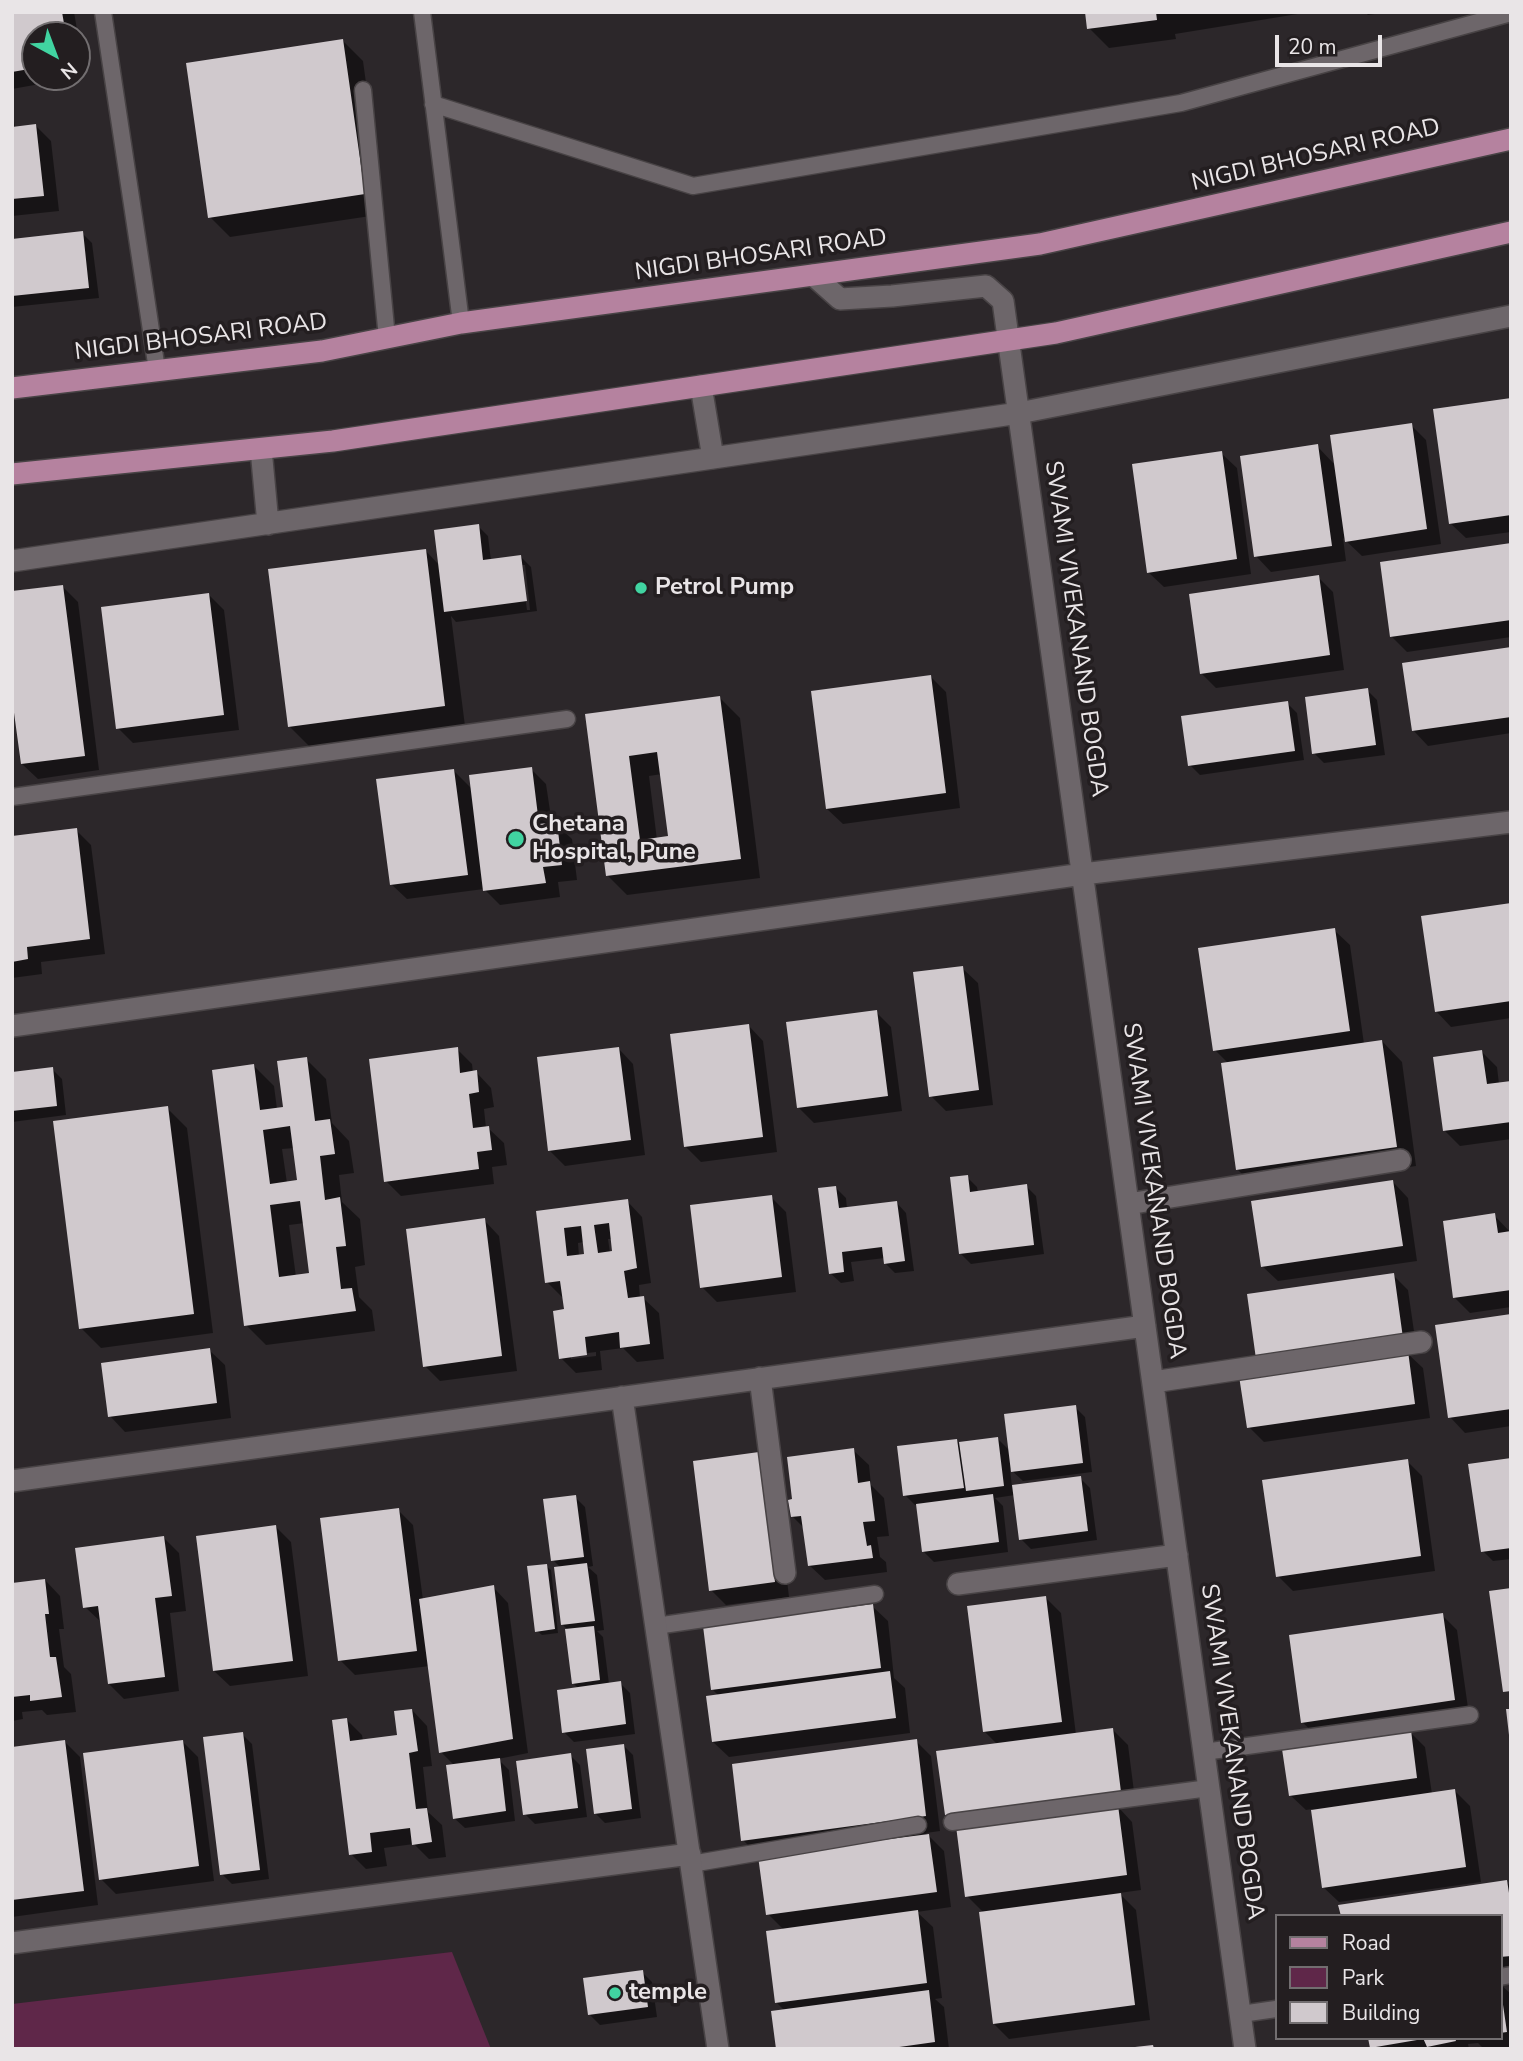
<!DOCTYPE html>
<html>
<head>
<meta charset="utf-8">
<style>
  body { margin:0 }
  #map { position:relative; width:1523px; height:2061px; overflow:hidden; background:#2c272a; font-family:"Nunito Sans",sans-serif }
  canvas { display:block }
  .frame { position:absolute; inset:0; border:14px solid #e9e5e7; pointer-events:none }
  .legend { position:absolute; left:1275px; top:1914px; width:228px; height:126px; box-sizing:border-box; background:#231e20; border:2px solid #726e70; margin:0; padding:9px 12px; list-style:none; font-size:21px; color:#e9e5e7 }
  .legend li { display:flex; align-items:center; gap:14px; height:35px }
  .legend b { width:35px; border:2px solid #726e70 }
  .north { position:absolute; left:21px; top:21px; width:70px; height:70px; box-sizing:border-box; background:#231e20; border:2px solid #726e70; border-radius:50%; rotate:139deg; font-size:19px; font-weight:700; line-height:28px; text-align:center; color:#e9e5e7 }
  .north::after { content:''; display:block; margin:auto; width:24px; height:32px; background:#41d4a1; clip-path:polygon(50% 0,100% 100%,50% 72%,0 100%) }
  .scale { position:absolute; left:1275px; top:35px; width:107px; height:32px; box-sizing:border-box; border:4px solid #e9e5e7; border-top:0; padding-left:9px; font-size:21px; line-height:24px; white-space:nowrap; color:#e9e5e7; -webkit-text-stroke:5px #231e20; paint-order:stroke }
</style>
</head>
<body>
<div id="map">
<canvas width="1523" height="2061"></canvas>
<div class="frame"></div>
<ul class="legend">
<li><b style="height:9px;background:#b5829f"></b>Road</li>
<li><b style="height:19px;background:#5f2749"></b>Park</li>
<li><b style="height:19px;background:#d0c9cd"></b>Building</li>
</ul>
<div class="north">N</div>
<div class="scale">20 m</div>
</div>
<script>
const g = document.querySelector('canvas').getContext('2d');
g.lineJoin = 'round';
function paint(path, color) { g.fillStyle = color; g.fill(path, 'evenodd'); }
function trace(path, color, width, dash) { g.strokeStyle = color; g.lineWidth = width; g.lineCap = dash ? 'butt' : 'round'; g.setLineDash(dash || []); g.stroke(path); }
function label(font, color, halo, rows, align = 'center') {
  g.font = font + ' "Nunito Sans",sans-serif'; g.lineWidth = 7; g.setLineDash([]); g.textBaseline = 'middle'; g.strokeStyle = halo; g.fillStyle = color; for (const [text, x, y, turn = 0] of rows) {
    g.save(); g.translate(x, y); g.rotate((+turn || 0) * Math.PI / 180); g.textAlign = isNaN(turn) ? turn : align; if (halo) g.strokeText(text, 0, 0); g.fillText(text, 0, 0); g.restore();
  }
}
const green = new Path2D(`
  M452,1952L491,2049H12V2004Z`);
const shadow = new Path2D(`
  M12,12H74L85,76L12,89ZM35,35H77V77H35Z
  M1087,12H1310L1175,34L1176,39L1109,48L1089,28Z
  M1365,12H1388L1368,15Z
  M343,41L363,61L384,214L230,237L210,217Z
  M12,107L15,129L36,126L51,141L59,211L12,216Z
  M82,233L92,243L99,298L12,307V240Z
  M1511,399V532L1466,538L1450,523Z
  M1411,425L1426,440L1441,544L1362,556L1343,538L1346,561L1271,572L1256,556L1317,446L1335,465Z
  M1221,453L1237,468L1251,574L1164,587L1148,572Z
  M478,526L488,536L491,561L521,557L531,567L537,611L456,622L451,616L465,726L309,746L289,726L425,550L440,566ZM521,565H525L530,610H527Z
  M1511,545V637L1407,652L1391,636Z
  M1318,577L1333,592L1344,670L1216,688L1201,673Z
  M63,587L78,602L99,770L38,779L22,764Z
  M208,594L224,610L239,730L133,743L118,728Z
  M1511,649V733L1428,746L1413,730Z
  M931,677L946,692L960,808L843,824L827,809Z
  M1367,690L1377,700L1385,755L1324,763L1314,753Z
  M720,698L740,718L760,878L627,895L607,875L587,716ZM662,774L670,838L657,840L649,776Z
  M1287,703L1297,713L1304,760L1200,775L1190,765Z
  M531,769L546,784L552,824H556L572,839L577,880L558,882L560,897L500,905L484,889L407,899L391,884L454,771L472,789Z
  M76,830L91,845L105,954L41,962L42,974L12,978V838Z
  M1511,904V1018L1451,1027L1436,1011Z
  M1334,930L1350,945L1364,1044L1382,1041L1402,1062L1416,1166L1257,1189L1237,1169L1229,1064L1215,1050Z
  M962,968L978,983L993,1105L946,1111L931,1096Z
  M876,1012L891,1027L902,1111L814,1123L799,1108Z
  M748,1025L763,1041L777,1152L701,1162L686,1147Z
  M618,1048L633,1064L645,1155L565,1166L550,1151Z
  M457,1049L472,1064L473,1073L476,1072L491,1088L494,1107L484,1109L486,1128H488L504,1143L507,1165L492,1167L494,1184L401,1196L386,1181Z
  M1482,1052L1497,1067L1499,1084L1511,1083V1139L1460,1146L1445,1131Z
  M306,1059L326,1079L332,1123L349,1141L354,1173L339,1175L342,1202L360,1219L365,1265L355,1267L359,1297L372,1310L375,1331L266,1345L246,1325L254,1066L274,1086L277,1109L285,1108ZM295,1148L299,1182L287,1183L282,1149ZM305,1223L311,1275L296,1277L289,1225Z
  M52,1069L62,1079L66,1115L12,1122V1074Z
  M167,1108L187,1128L213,1333L101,1348L81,1328Z
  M967,1177L977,1187L978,1193L1026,1186L1036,1196L1044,1254L971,1264L961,1254Z
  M1393,1182L1408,1198L1417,1261L1278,1281L1262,1266Z
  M836,1188L846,1198L847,1209L896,1202L906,1213L914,1271L895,1273L885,1263V1258L851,1262L854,1281L841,1283L830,1273Z
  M771,1197L786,1212L796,1292L717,1302L702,1287Z
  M627,1201L642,1217L651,1283L639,1285L640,1298H643L659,1313L664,1359L637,1362L623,1348L600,1351L602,1370L576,1373L561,1358L566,1311L564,1297H562L547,1282L538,1213ZM608,1239H612L614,1253H610ZM584,1242L586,1255L579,1256L578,1243ZM596,1352V1356L571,1359V1355Z
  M1494,1215L1511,1233V1307L1470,1313L1455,1298Z
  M484,1220L499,1236L517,1371L440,1381L425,1366Z
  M1393,1275L1408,1290L1417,1352L1408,1354L1423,1368L1430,1418L1264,1442L1249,1427Z
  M1511,1315V1426L1465,1433L1450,1417Z
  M209,1350L225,1365L231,1418L125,1432L110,1416Z
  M1075,1407L1085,1417L1092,1472L1023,1481L1010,1469L1012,1487L1080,1478L1090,1488L1097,1540L1031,1549L1021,1539L1015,1495L995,1498L1003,1506L1008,1552L934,1562L924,1552L918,1505H915L905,1495L957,1441L960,1444L998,1439L1010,1451Z
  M853,1450L869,1465L871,1485L884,1498L889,1536L877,1537L880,1557L886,1562L887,1572L825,1580L809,1565L805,1529L792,1516Z
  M1511,1460V1559L1493,1561L1483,1551Z
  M1407,1461L1422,1476L1435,1571L1293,1591L1278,1576Z
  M695,1463L774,1469L789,1597L726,1605L711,1590Z
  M575,1497L585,1507L593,1566L588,1567L597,1575L604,1630L597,1631L603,1637L609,1684L620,1683L630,1693L635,1734L574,1742L564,1732L579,1689L573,1683L569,1631L563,1625L561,1568L553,1560Z
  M398,1510L413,1525L423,1600L493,1587L508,1603L528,1753L498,1759L509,1770L515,1821L465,1828L454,1818L455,1766L441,1752L430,1666L355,1675L340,1660Z
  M276,1527L291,1542L308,1676L230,1686L214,1671Z
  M164,1538L179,1553L186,1611L170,1613L179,1691L124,1699L109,1684L101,1622L85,1607Z
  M546,1566L551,1570L558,1633L542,1635L537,1631Z
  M45,1580L60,1596L64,1629H59L64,1667L71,1674L76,1712L47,1715L42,1710L22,1712L23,1719L12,1721V1585Z
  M1046,1598L1061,1613L1076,1735L1113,1730L1128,1745L1136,1807L1120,1809L1132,1822L1141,1890L1119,1893L1136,1910L1150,2020L1009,2039L994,2024L984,1913L967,1896L958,1826L946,1814L998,1745L985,1732Z
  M872,1606L888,1621L894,1678L905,1688L910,1733L729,1757L713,1742L719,1696L713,1690Z
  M1442,1615L1457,1630L1469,1715L1318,1737L1302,1722Z
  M412,1710L427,1726L432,1766L423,1767L428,1812L442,1825L446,1857L429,1859L414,1844L384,1848L387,1866L366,1869L351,1854L347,1720L362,1735L363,1741L399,1737Z
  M1410,1732L1425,1747L1432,1794L1455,1791L1470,1806L1481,1882L1339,1902L1323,1887L1312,1809L1306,1810L1290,1795Z
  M242,1734L252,1744L269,1879L232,1884L222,1874Z
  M916,1741L931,1756L940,1831L926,1833L944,1851L951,1907L917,1912L933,1927L942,1998L935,1999L944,2007L949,2049H778L785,2011L776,2002L784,1930L768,1914L758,1855L743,1840Z
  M65,1742L80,1757L98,1905L12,1917V1749Z
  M183,1742L198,1757L214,1881L116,1894L101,1879Z
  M623,1745L633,1755L641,1818L605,1823L595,1813Z
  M570,1755L580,1765L587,1817L535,1824L525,1814Z
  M1506,1882L1511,1886V1972L1500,1973V1916Z
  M642,1972L652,1982L657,2017L600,2025L590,2015Z
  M1500,1984L1511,1994V2048L1484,2049L1478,2043L1468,2044L1469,2049H1373L1371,2047L1370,2038H1500Z`);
const building = new Path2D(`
  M12,12H62L66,35H35V68L12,72Z
  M1085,12H1156L1157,20L1087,29Z
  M343,39L365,194L208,218L186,63Z
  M36,124L44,196L12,199V127Z
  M83,231L89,288L12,296V239Z
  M1511,398V515L1449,524L1433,409Z
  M1412,423L1427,529L1345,542L1330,435Z
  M1318,444L1332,546L1254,557L1240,456Z
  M1222,451L1237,559L1147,573L1132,464Z
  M479,524L483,560L521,555L527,601L444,612L434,530Z
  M1511,543V620L1390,637L1380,562Z
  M426,549L445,706L288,727L268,569Z
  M1319,575L1330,655L1200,674L1189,594Z
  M63,585L85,756L21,764L12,698V591Z
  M209,593L224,715L116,729L101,607Z
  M1511,647V717L1412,731L1402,663Z
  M931,675L946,793L826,809L811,691Z
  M1368,688L1376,745L1312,754L1305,697Z
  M720,696L741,859L606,876L585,714ZM657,752L668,836L640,840L629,756Z
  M1288,701L1295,751L1188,766L1181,716Z
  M532,767L539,824L557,822L562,865L543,867L546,883L483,891L469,775Z
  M454,769L468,875L390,885L376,779Z
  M77,828L90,939L27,947L28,959L12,962V836Z
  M1511,903V1001L1435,1012L1421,916Z
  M1335,928L1350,1031L1213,1051L1198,948Z
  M963,966L979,1090L929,1097L913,972Z
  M877,1010L888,1096L797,1108L786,1022Z
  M749,1024L763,1137L684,1147L670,1034Z
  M1382,1040L1397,1147L1236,1170L1221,1063Z
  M458,1047L460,1073L477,1070L479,1092L469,1094L473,1128L489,1126L492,1150L477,1152L479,1169L384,1182L369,1059Z
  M619,1047L631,1140L548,1151L537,1057Z
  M1482,1050L1487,1084L1511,1081V1122L1443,1131L1433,1057Z
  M307,1057L315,1121L330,1119L335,1154L320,1156L325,1200L340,1197L346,1246L336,1247L341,1289L352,1288L356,1311L244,1326L212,1070L254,1064L260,1110L283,1107L277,1061ZM290,1126L297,1180L270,1184L263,1130ZM300,1201L309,1273L279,1277L270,1205Z
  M53,1067L57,1106L12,1111V1072Z
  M168,1106L194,1314L79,1329L53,1121Z
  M968,1175L970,1192L1027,1184L1034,1245L959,1254L950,1177Z
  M1393,1180L1403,1246L1261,1267L1251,1201Z
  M836,1186L839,1208L897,1201L905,1261L884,1264L882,1247L842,1252L844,1272L829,1274L818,1188Z
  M772,1195L782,1277L700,1288L690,1205Z
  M628,1199L637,1268L624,1271L628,1298L644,1296L650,1344L620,1348L619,1332L585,1337L587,1355L559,1359L553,1311L564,1309L560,1281L545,1283L536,1211ZM609,1223L612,1251L598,1253L594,1225ZM581,1226L584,1254L567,1256L564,1228Z
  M1495,1213L1498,1233L1511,1231V1290L1453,1298L1443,1221Z
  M485,1218L502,1356L423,1367L406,1229Z
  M1394,1273L1403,1338L1256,1359L1247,1294Z
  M1511,1314V1409L1448,1418L1435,1325Z
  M210,1348L217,1403L108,1417L101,1363Z
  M1408,1351L1415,1404L1247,1428L1239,1376Z
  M1076,1405L1083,1463L1011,1472L1004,1414Z
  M998,1437L1004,1486L966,1491L959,1442Z
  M957,1439L964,1488L903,1496L897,1446Z
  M854,1448L858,1483L870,1481L875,1521L863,1522L867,1546L871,1545L873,1558L808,1566L801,1516L791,1517L788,1500L792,1499L787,1457Z
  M759,1452L775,1582L709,1591L693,1461Z
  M1511,1458V1548L1481,1552L1468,1464Z
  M1408,1459L1421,1556L1276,1577L1262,1480Z
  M1081,1476L1088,1531L1019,1540L1012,1485Z
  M993,1494L999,1542L922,1552L916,1504Z
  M576,1495L584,1557L551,1561L543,1499Z
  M399,1508L417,1651L338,1661L320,1518Z
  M276,1525L293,1661L213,1671L196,1536Z
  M164,1536L172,1596L155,1598L165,1677L108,1684L98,1606L83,1608L75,1548Z
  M587,1563L595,1621L561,1625L554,1567Z
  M547,1564L555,1629L535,1632L527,1566Z
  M45,1579L49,1614H45L50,1657H56L62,1697L30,1701V1695L12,1697V1583Z
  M494,1585L513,1739L439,1753L419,1599Z
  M1511,1588V1691L1503,1692L1489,1591Z
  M1046,1596L1062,1722L983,1732L967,1606Z
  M873,1604L881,1668L711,1690L703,1626Z
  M1443,1613L1455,1700L1301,1723L1289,1635Z
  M594,1626L600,1680L572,1684L565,1629Z
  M890,1671L896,1718L712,1742L706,1696Z
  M621,1681L626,1724L562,1733L557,1690Z
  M412,1709L418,1751L409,1753L416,1809L427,1808L432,1842L412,1845L410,1828L370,1833L372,1852L349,1855L332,1720L347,1718L350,1741L397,1735L394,1711Z
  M1506,1709H1511V1735H1509Z
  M1113,1728L1121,1792L945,1815L936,1751Z
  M1411,1730L1417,1778L1289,1796L1282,1749Z
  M243,1732L260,1870L220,1875L203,1737Z
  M917,1739L926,1816L741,1841L732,1764Z
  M65,1740L84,1891L12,1900V1747Z
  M183,1740L199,1866L99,1880L83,1753Z
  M624,1744L632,1809L594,1814L586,1749Z
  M571,1753L578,1808L523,1815L516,1761Z
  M500,1758L506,1811L453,1819L446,1765Z
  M1455,1789L1466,1867L1322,1888L1311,1810Z
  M1118,1805L1127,1875L965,1897L956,1826Z
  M929,1834L937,1892L766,1915L758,1856Z
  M1507,1880L1511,1906V1956L1500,1957V1916H1341L1338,1905Z
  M1121,1893L1135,2005L993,2024L979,1912Z
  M918,1910L927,1983L775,2003L766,1931Z
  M643,1970L648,2007L588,2015L583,1978Z
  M929,1990L935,2042L885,2049H776L771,2011Z
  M1500,1998H1502L1507,2032L1500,2033Z
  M1368,2038H1417V2040L1370,2048Z
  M1423,2038H1455L1456,2041L1427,2047Z
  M1153,2045L1154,2049H1135V2047Z`);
const lane = new Path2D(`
  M103,12L157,370
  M422,12L461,323
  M363,90L387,338
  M433,104L693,186L1181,103L1511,13
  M12,797L567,719
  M656,1626L875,1594
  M1204,1752L1470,1715
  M952,1822L1209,1788
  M691,1864L918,1825
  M1500,1977L1511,1975
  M1241,2014L1276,2009`);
const street = new Path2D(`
  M813,275L840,299L892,296L986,286L1003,301L1245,2049
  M701,386L713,458
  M261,449L268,524
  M12,561L1019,413L1511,316
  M12,1026L1083,874L1511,822
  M1128,1204L1400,1160
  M760,1378L785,1573
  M1153,1382L1421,1342
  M622,1397L718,2049
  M12,1481L1145,1326
  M958,1584L1177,1555
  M12,1943L690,1854`);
const primary = new Path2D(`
  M12,388L322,351L461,323L1040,244L1511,139
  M12,474L333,441L1056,333L1511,232`);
const markers = [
  [641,588,7,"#41d4a1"],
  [516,839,9,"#41d4a1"],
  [615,1993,7,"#41d4a1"]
];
const streetNames = [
  ["NIGDI BHOSARI ROAD",1316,156,-13],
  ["NIGDI BHOSARI ROAD",761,256,-8],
  ["NIGDI BHOSARI ROAD",201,338,-7],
  ["SWAMI VIVEKANAND BOGDA",1075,629,82],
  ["SWAMI VIVEKANAND BOGDA",1153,1191,82],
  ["SWAMI VIVEKANAND BOGDA",1231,1752,82]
];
const poiNames = [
  ["Petrol Pump",655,588],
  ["Chetana",532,825],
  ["Hospital, Pune",532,853],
  ["temple",629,1993]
];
paint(green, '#5f2749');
paint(shadow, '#0007');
paint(building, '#d0c9cd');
trace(lane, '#484345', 19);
trace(street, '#484345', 24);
trace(primary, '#484345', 24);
trace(lane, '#6d666a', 16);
trace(street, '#6d666a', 21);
trace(primary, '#b5829f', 21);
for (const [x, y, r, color] of markers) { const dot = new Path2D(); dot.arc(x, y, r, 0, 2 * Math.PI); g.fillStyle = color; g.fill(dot); trace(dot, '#231e20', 2.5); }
label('24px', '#e9e5e7', '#231e20', streetNames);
label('bold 24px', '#e9e5e7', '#231e20', poiNames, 'left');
</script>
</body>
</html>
